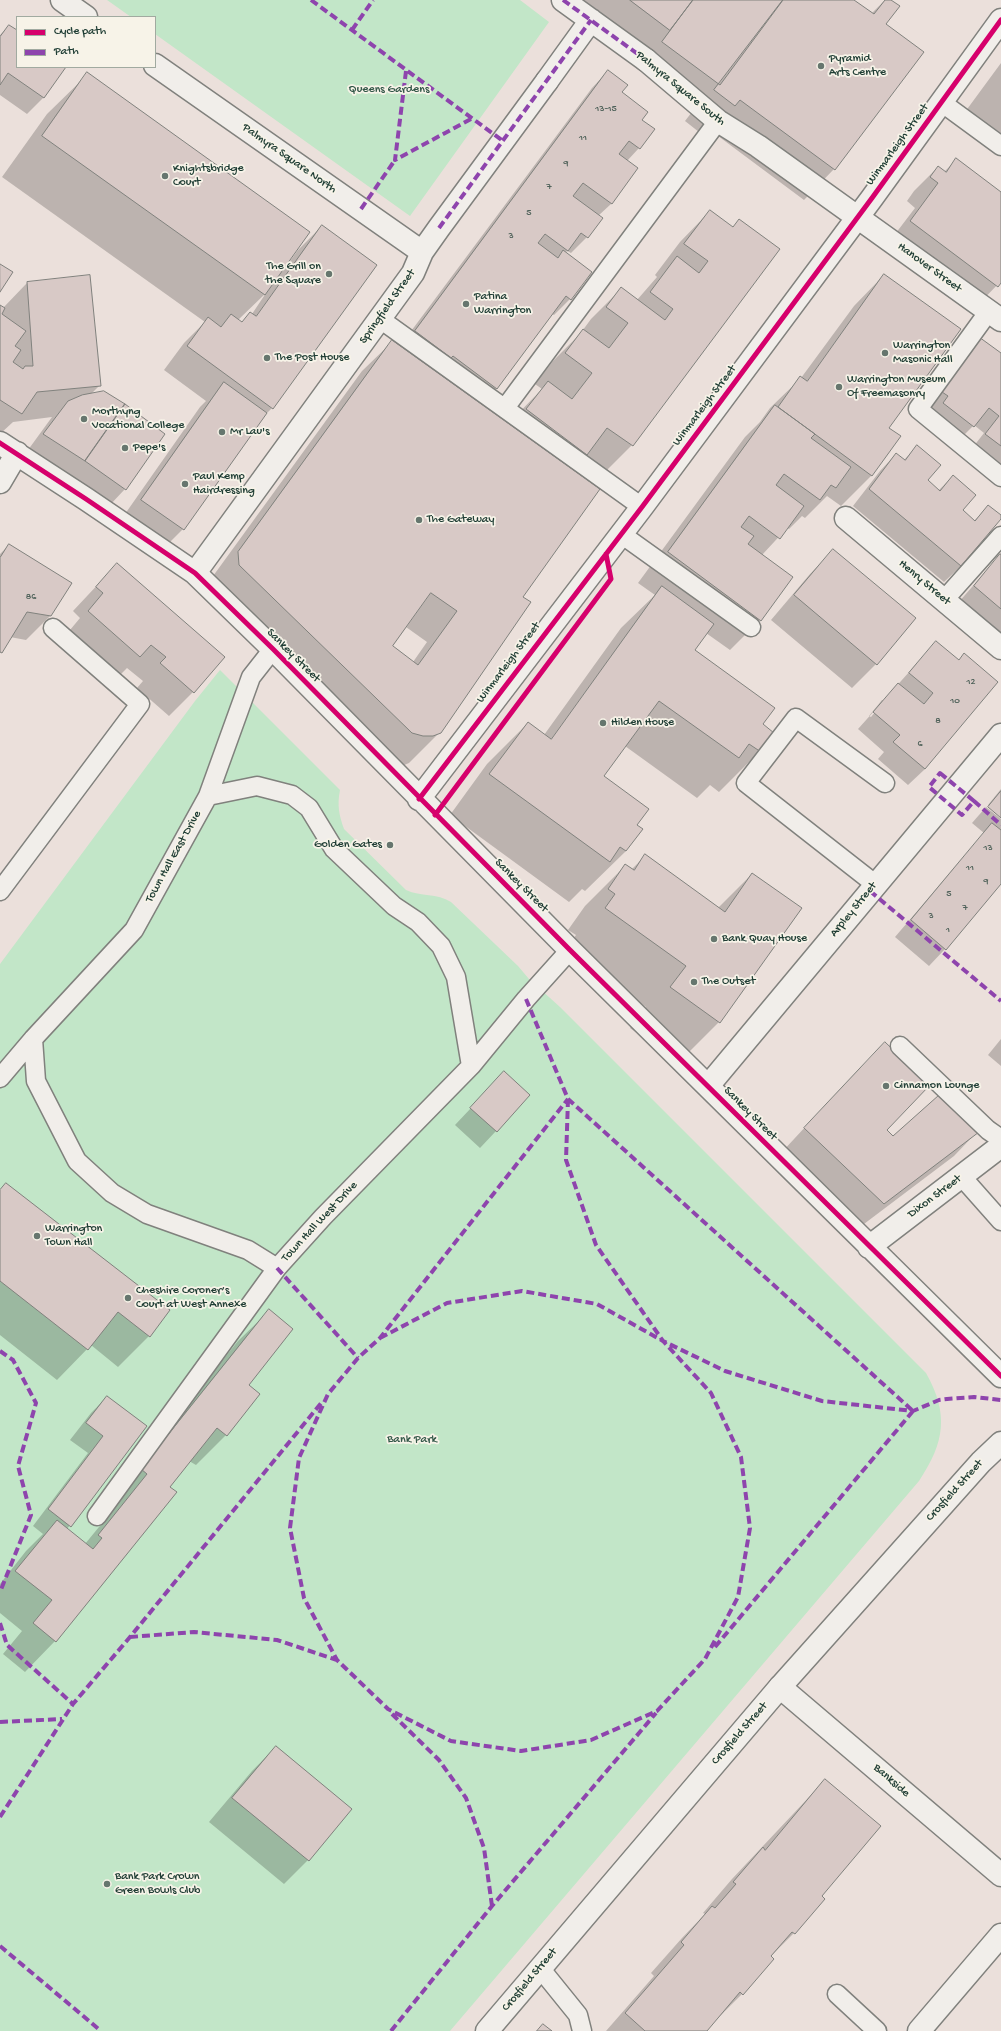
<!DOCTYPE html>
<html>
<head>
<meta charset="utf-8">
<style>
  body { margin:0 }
  #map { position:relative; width:1001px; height:2031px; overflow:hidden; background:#ebe0db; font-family:"Gochi Hand",sans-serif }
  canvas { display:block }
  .legend { position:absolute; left:16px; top:16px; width:140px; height:52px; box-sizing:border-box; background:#f7f3e8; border:1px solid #a1aaa0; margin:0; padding:5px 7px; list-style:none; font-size:12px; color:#1f3d34 }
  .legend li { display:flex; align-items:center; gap:8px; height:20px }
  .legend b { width:20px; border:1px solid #a1aaa0 }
</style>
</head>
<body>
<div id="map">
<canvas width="1001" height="2031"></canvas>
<ul class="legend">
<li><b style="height:5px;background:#d6006c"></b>Cycle path</li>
<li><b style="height:5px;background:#8e44ad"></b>Path</li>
</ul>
</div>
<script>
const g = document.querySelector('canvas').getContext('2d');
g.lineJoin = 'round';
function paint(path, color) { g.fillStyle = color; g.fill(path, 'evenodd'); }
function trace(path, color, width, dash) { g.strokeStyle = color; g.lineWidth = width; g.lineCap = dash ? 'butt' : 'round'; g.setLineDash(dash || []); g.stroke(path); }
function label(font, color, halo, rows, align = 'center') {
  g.font = font + ' "Gochi Hand",sans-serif'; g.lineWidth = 3.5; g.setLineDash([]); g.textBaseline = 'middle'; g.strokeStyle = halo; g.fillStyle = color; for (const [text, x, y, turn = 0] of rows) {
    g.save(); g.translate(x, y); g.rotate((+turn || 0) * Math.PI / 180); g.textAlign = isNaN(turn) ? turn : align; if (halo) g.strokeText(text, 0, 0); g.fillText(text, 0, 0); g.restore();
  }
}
const green = new Path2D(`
  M107,0H520L549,22L410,216L155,34V17H131Z
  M220,670L340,790C337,805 339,815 344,829L406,890C421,897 437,893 451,902L518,966L529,979L560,1007L926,1373C949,1414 945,1442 919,1481L450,2031H0V964L195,701Z`);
const shadow = new Path2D(`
  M574,0H853L871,14L885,0H890L834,169L804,200L710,130L704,136L685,121L695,108Z
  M9,26L17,32V67H64L43,98L27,114L0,95V35Z
  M1001,63V138L965,112Z
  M608,71L621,93L641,120L639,148L627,161L637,169L611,204L598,216L587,237L571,253L567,251L565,253L570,299L554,315L552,314L497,388L481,404L508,424L542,389L535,384L553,361L580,334L591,319L621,289L637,300L657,277L655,275L680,242L710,211L732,228L740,220L779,249L632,445L601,476L580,460L571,469L522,597L440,732L409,763L402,766L208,583L362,371L393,341L400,346L592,88ZM406,627L427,642L413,662L392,646Z
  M88,74L282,272L298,250L322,226L272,408L260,420L183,529L159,553L118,524L200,407L206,401L164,370L184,343L205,322L2,177L47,114ZM266,293L252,314L250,313L241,323L238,320Z
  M957,159L1001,193V281L973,310L886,246L915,208L907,201L914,191L938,167L944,172Z
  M884,275L888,429L899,437L871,476L841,506L827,496L805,518L802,516L789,529L787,528L762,555L760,620L730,650L706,633L694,650L762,725L760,751L719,792L710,785L697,798L625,746L602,777L636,826L626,851L585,891L582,889L569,902L450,815L487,764L528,723L544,735L621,628L655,595L638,583L745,437L760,422L770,408L801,378L854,306Z
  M89,276L100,385L91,394L164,434L125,489L109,506L28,450L52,417L13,422L0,434V306L3,308L27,283Z
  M963,354H1001V469L970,451L984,433L974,425L957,442L924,407Z
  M917,446L926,480L938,491L953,476L962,510L974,521L988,506L1001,516L961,566L944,582L853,506L880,471L896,454L904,460Z
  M9,545L50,616L26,640L10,637L0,653V554Z
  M834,550L876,664L852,688L771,620L810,574Z
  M1000,555L1001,556V639L958,603Z
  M117,564L193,692L169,716L137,688L143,681L127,668L115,680L65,636L80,618L73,611Z
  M936,642L958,661L964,655L925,769L908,785L878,759L884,752L858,729ZM882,700H885L871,717L869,716Z
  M1001,789V816L988,805Z
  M986,807L1001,819V883L945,949L929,966L895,937L984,833L972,823Z
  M645,856L718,908L752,874L800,909L719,1022L678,1063L630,1028L646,1007L566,949L576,935L568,930L585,906L626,865L632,869Z
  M1001,1039V1066L988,1055Z
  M861,1067L885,1130L893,1137L977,1132L954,1156L860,1227L781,1153Z
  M504,1073L496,1131L480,1148L455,1125Z
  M0,1190L149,1336L118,1367L91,1345L57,1380L0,1335Z
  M269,1311L247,1385L226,1435L196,1465L189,1461L55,1641L25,1672L3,1654L22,1631L0,1613V1584L26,1551L43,1534L33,1526L88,1453L70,1440L91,1413L107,1397L145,1426L67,1529L85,1544L117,1505L111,1500L238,1341Z
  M276,1747L350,1809L308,1860L284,1884L209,1822L252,1771Z
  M825,1780L821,1896L794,1933L770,1957L742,1994L705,2031H606L654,1976L651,1973L682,1938L705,1914L703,1913L732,1879Z`);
const building = new Path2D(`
  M630,0H693L670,30Z
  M693,0H783L720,85L662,42Z
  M783,0H854L874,14L885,0H891L900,6L886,24L924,52L835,170L740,100L735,106L714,90Z
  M9,25L17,30V67H66L44,98L8,73L0,85V37Z
  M608,70L628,85L622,92L648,112L642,120L655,129L640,149L629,141L619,154L638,168L612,204L583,183L573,196L603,218L588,238L581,233L568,251L545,234L538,243L558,258L563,250L592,272L571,300L566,296L497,389L453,356L451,358L415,331Z
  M87,72L310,232L265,295L42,136Z
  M956,158L1001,192V283L998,287L910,221L938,183L930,177L938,166L946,172Z
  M710,210L733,227L739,219L780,249L633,446L607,428L587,455L526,409L548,381L572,399L592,373L565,353L583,329L609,348L628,323L606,307L621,287L665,320L673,309L650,292L677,256L699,273L708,261L684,244Z
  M322,225L377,265L273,409L187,346L208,317L221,327L231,314L242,322L250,312L256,316Z
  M0,264L13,272L0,292Z
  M884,274L961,329L889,428L901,436L872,476L778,407L800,376L807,381Z
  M90,275L101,386L37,392L22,414L0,400V305L5,308L2,314L26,331L15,346L21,350L13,362L23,369L25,366H33L27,282Z
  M979,337L1001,353V446L985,434L999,416L989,408L974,427L943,403L948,396L939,390Z
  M392,340L600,489L523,597L531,602L441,733L433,736H423L412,733L239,565L238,552ZM431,593L457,611L418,665L393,646Z
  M224,382L267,413L184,530L141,500Z
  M104,391L125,404L85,461L43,434L68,401L82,395Z
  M125,404L165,434L126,490L85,461Z
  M775,405L815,434L811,438L851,467L836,488L831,485L820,500L784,474L776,485L804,506L780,539L749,516L741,527L754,536L748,544L793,577L761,621L668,552Z
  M917,445L941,465L928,480L940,491L953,475L976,495L963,510L975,521L988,505L1001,515V519L961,566L869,489L896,453L905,460Z
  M9,544L72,583L51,616L27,612L2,653L0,652V558Z
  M833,549L916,618L877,665L794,595Z
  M1000,554H1001V609L974,586Z
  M117,563L225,657L194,693L160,663L166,657L151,645L140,657L88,611L103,593L96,587Z
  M662,586L714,624L695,650L775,708L763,724L774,733L761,752L749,744L739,758L659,701L604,776L649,809L637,825L643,829L626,851L620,847L610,862L489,774L528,722L551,739Z
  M936,641L959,660L964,653L998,682L925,769L893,742L900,735L873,712L898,683L924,704L933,693L909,673Z
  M1001,791V818L988,807Z
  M992,823L1001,830V884L946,950L911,920Z
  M645,854L725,912L752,873L802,908L720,1023L670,987L686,966L605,908L615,894L608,889L625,864L634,870Z
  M885,1042L930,1085L887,1130L893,1136L939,1095L979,1132L884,1204L804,1128Z
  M504,1071L530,1095L497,1132L470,1108Z
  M6,1183L170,1310L150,1337L118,1312L88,1350L0,1281V1190Z
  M269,1309L293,1329L249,1385L260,1394L227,1436L217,1428L170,1487L177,1492L56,1642L33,1623L52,1600L15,1571L57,1520L93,1549L102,1538L98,1535L147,1474L141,1469Z
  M107,1396L147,1426L71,1527L48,1509L103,1436L86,1423Z
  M276,1746L352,1809L309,1861L232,1798Z
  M825,1779L881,1826L822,1896L825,1899L795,1934L792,1932L771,1956L774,1959L743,1995L740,1992L707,2031H645L625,2013L684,1945L681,1942L712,1906L715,1908L736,1884L733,1882L763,1847L765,1850Z
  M543,2024L552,2031H537Z`);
const service = new Path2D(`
  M941,102L1001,146
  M989,311L918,409L1001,477
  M380,319L642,507
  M505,408L718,121
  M621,534L751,627
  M944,600L1001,536
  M208,796L257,786L292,795L309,808L334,849L394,906L418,922L441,946L456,977L471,1066
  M875,884L746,783L796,718L885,783
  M0,891L140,704L53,628
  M33,1039L36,1081L77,1161L112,1193L147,1214L248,1250L277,1268
  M900,1046L988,1130L1001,1139
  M0,1078L33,1039L134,930L208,796L251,677L273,649
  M962,1177L1001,1221
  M97,1516L277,1268L323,1217L471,1066L526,999L570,950
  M540,1968L578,2015L582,2031
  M837,1994L877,2031`);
const pedestrian = new Path2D(`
  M563,0L646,60
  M547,81L591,20`);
const minor = new Path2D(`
  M62,0L86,17
  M646,60L718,121L758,146L1001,320
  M155,65L422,252
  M0,443L86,499L195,573L273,649L570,950L1001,1376
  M0,482L17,453
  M846,518L1001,648
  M195,573L413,273L422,252L439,228L547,81
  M419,799L642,507L872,198L1001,20
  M708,1086L1001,735
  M869,1247L1001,1146
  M780,1687L1001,1875
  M919,2031L1001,1935`);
const tertiary = new Path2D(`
  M487,2031L780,1687L981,1462L1001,1443`);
const quiet = new Path2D(`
  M311,0L503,141
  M563,0L646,60
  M352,30L373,0
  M406,71L395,160L471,119
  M361,209L395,160
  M439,228L591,20
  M940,773L974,801L962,815L929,787Z
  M974,801L1001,825
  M870,891L1001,1001
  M526,999L568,1099L913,1411
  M568,1099L566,1160L596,1245L663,1341L725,1371L822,1401L913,1411L939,1400L947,1399L974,1397L1001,1400
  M277,1268L358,1358
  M380,1338L447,1303L522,1291L597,1304L663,1341L711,1393L741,1457L750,1528L738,1597L705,1659L657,1711L591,1740L521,1751L451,1741L388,1709L337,1660L304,1598L290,1528L299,1458L328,1394L358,1358L380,1338L568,1099
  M0,1351L13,1360L36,1403L18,1466L31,1515L0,1592
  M0,1623L7,1645L73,1704
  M130,1637L194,1632L277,1640L337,1660
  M715,1647L913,1411
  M392,1714L439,1760L466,1798L484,1848L492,1906
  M0,1722L62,1719
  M0,1817L73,1704L130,1637L322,1402
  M0,1946L101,2031
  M391,2031L492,1906L656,1713`);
const cycleway = new Path2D(`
  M0,443L86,499L195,573L273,649L570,950L1001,1376
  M419,799L642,507L872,198L1001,20
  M435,815L611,579L606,554`);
const markers = [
  [821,66,4,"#66766e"],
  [165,176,4,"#66766e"],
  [329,274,4,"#66766e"],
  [466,304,4,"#66766e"],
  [885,353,4,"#66766e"],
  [267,358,4,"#66766e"],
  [839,387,4,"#66766e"],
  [84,419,4,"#66766e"],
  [222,432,4,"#66766e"],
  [125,448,4,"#66766e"],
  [185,484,4,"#66766e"],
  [419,520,4,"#66766e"],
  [603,723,4,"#66766e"],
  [390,845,4,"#66766e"],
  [714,939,4,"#66766e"],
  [694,982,4,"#66766e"],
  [886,1086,4,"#66766e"],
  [37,1236,4,"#66766e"],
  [128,1298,4,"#66766e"],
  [107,1884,4,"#66766e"]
];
const numberNames = [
  ["13-15",606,109],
  ["11",583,138],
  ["9",566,164],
  ["7",549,187],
  ["5",529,213],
  ["3",511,236],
  ["86",31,597],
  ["12",971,682],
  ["10",955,701],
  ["8",938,721],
  ["6",920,744],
  ["13",988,848],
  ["11",970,868],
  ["9",986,882],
  ["5",949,894],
  ["7",965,908],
  ["3",931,916],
  ["1",948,930]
];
const poiNames = [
  ["Pyramid",829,59],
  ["Arts Centre",829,73],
  ["Knightsbridge",173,169],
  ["Court",173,183],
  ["The Grill on",321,267,"right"],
  ["the Square",321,281,"right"],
  ["Patina",474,297],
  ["Warrington",474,311],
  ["Warrington",893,346],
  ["Masonic Hall",893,360],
  ["The Post House",275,358],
  ["Warrington Museum",847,380],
  ["Of Freemasonry",847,394],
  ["Morthyng",92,412],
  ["Vocational College",92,426],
  ["Mr Lau's",230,432],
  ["Pepe's",133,448],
  ["Paul Kemp",193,477],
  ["Hairdressing",193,491],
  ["The Gateway",427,520],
  ["Hilden House",611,723],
  ["Golden Gates",382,845,"right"],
  ["Bank Quay House",722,939],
  ["The Outset",702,982],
  ["Cinnamon Lounge",894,1086],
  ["Warrington",45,1229],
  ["Town Hall",45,1243],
  ["Cheshire Coroner’s",136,1291],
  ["Court at West Annexe",136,1305],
  ["Bank Park Crown",115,1877],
  ["Green Bowls Club",115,1891]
];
const streetNames = [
  ["Palmyra Square South",680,89,39],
  ["Winmarleigh Street",898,145,-54],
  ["Palmyra Square North",289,159,35],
  ["Hanover Street",929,268,36],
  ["Springfield Street",388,307,-55],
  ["Winmarleigh Street",705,406,-53],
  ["Henry Street",924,583,40],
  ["Sankey Street",293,656,45],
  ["Winmarleigh Street",509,663,-53],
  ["Town Hall East Drive",174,857,-61],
  ["Sankey Street",521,886,45],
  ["Arpley Street",854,910,-51],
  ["Sankey Street",750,1114,45],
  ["Dixon Street",935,1197,-37],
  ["Town Hall West Drive",320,1222,-47],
  ["Crosfield Street",955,1491,-48],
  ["Crosfield Street",740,1734,-49],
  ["Bankside",891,1781,41],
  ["Crosfield Street",530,1980,-50]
];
const parkNames = [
  ["Queens Gardens",389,90],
  ["Bank Park",412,1440]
];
paint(green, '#c2e6c8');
paint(shadow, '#0003');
paint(building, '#d8c9c6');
trace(building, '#80817d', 1);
trace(service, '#80817d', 21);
trace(pedestrian, '#80817d', 25);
trace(minor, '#80817d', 25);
trace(tertiary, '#80817d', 25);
trace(service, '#f1eeea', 18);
trace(pedestrian, '#f1eeea', 22);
trace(minor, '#f1eeea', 22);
trace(tertiary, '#f1eeea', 22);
trace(quiet, '#8e44ad', 4, [8, 4]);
trace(cycleway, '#d6006c', 5);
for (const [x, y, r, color] of markers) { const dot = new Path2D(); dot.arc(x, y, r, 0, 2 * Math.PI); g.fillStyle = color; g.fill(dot); trace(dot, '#f7f3e8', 1.5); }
label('10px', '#4e6159', null, numberNames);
label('12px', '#1f3d34', '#f7f3e8', poiNames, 'left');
label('12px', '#1f3d34', '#f7f3e8', streetNames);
label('12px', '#325748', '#f7f3e8', parkNames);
</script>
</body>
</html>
